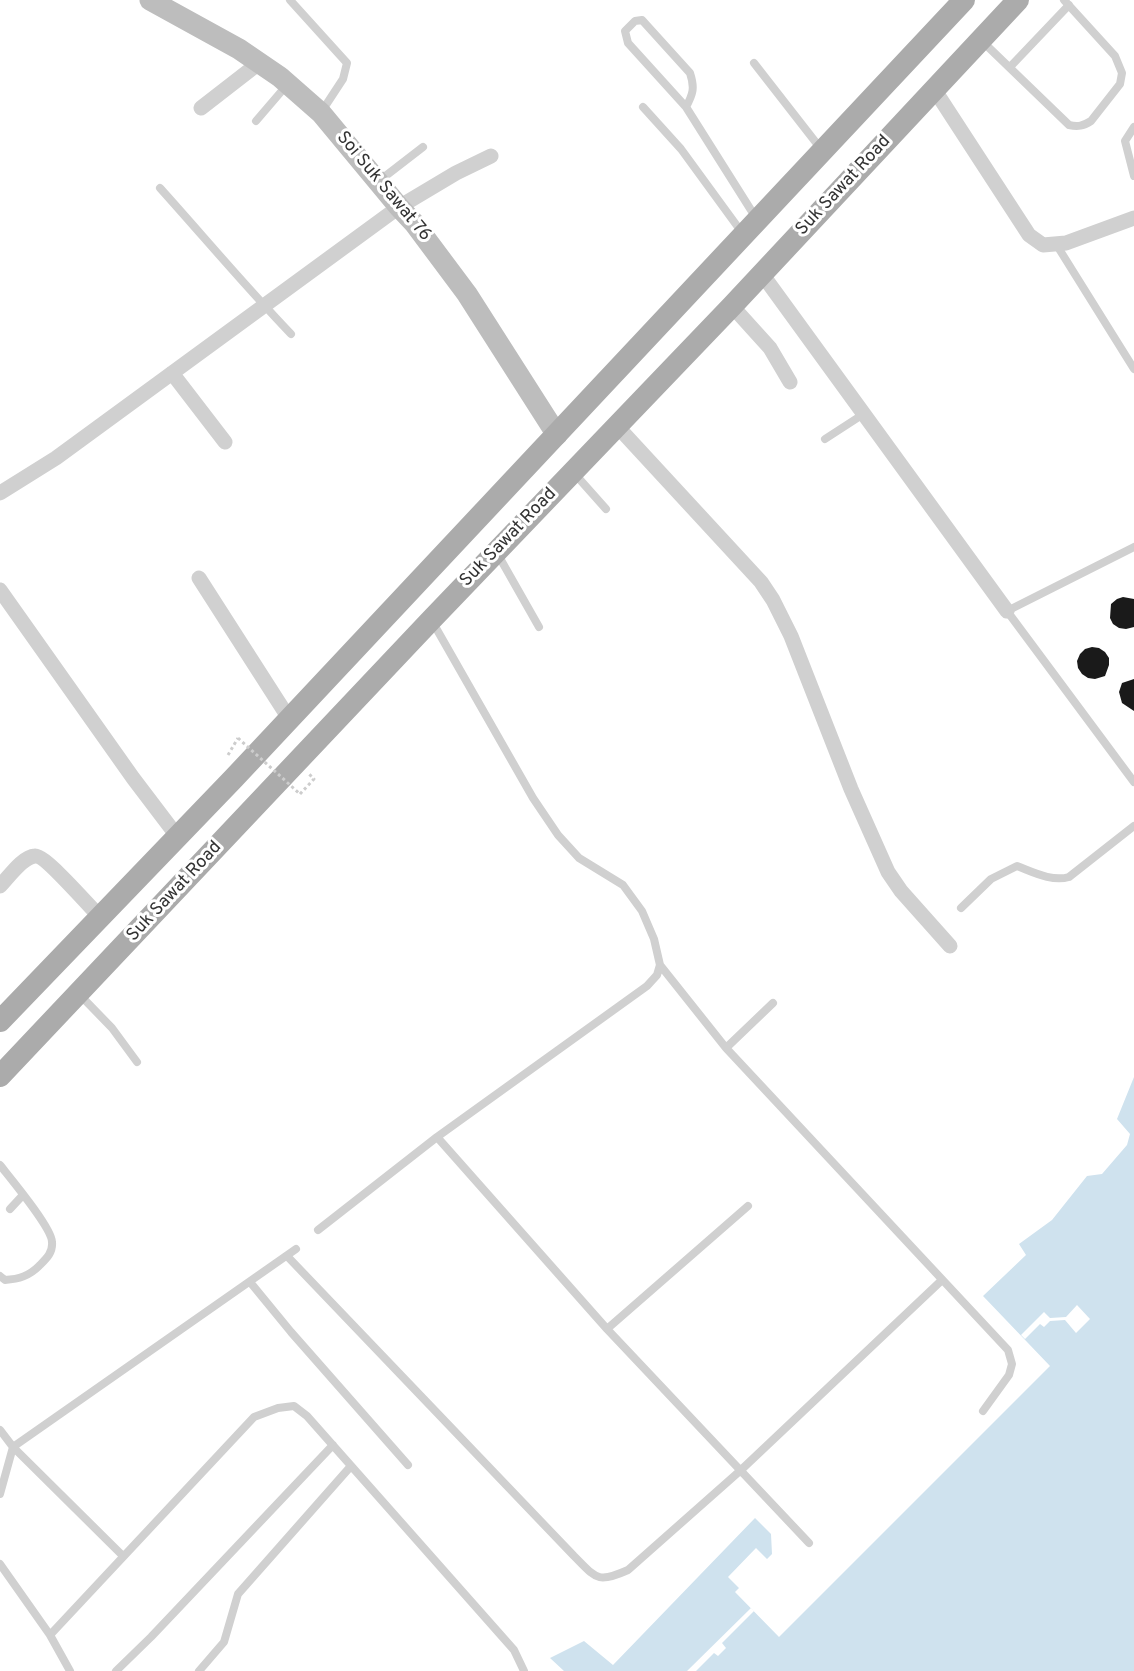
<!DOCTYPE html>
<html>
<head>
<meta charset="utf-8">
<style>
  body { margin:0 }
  canvas { display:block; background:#fff }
</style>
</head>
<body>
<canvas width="1134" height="1671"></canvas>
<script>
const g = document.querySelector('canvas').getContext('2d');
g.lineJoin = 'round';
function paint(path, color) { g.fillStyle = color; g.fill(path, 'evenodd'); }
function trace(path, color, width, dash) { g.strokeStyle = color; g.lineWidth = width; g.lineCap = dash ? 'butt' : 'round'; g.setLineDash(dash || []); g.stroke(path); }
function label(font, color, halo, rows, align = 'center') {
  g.font = font + ' Overpass,sans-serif'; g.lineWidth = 6; g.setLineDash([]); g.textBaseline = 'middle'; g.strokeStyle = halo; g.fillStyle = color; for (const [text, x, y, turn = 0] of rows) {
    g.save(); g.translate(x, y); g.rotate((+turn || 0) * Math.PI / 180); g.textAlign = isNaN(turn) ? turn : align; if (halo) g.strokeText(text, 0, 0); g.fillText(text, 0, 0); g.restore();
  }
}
const water = new Path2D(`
  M1134,1077V1671H564L550,1658L584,1641L613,1665L755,1518L771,1534L772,1554L767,1559L756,1548L728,1577L739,1588L735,1592L779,1637L1050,1366L983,1296L1026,1255L1019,1244L1052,1220L1087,1176L1102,1174L1127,1145L1130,1134L1117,1119Z`);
const pier = new Path2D(`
  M1077,1305L1090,1319L1076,1333L1065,1320L1050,1321L1044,1327L1040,1324L1025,1339L1021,1335L1044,1312L1050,1318L1066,1317Z
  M751,1608L754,1611L722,1643L726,1648L718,1656L714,1653L696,1671H687Z`);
const building = new Path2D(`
  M1123,597L1134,599V627L1126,629L1119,628L1113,624L1110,618L1111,604L1117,599Z
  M1092,647L1099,648L1105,652L1109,658V665L1105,676L1095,679L1088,678L1082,674L1078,668L1077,661L1080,654L1085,649Z
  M1134,679V711L1122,703L1119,692L1122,683Z`);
const path = new Path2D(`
  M228,755L238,738
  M300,794L314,779L309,774`);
const lane = new Path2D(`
  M290,0L347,63L343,79L322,111
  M983,42L1069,125C1078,127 1083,126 1091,121L1120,84L1122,73L1115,56L1064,0
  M754,63L821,149
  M1010,67L1069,5
  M643,107L681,149L743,234
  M686,107C693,94 695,88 690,73L642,20L635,21L625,31L628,43L686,107L756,218
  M256,121L286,86
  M1134,127L1125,141L1134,176
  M379,181L423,147
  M160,188C204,237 246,287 291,334
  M1056,244L1134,369
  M825,439L862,415
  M574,473L606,509
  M1134,547L1007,611L1134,782
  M497,553L539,627
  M961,908L991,879L1017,866C1033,872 1052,882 1069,877L1134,826
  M660,965L726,1048L1008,1350L1012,1364L1009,1375L983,1411
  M80,995L112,1028L137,1062
  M726,1048L773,1003
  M437,1137L607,1329L809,1543
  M0,1165C11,1179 52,1228 52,1242C53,1253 46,1259 39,1266C29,1276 19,1279 5,1280L0,1276
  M10,1209L23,1195
  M318,1230L437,1137L647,986L657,975L660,965L654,939L642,911L623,885L579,858L558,835L533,798L432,621
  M287,1256L574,1556C596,1578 597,1584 628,1570L741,1470L942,1280
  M250,1282L291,1332L408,1465
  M607,1329L748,1206
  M0,1430L13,1447L0,1494
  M123,1556L13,1447L296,1249
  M0,1564L50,1635L70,1671
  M50,1635L254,1417L278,1408L294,1406L307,1416L514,1650L524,1671
  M116,1671L151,1637L333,1445
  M199,1671L224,1642L238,1594L351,1466`);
const street = new Path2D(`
  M934,89L1029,235L1043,245L1066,243L1134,218
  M201,108L259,63
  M762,274L1007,611
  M732,306L770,348L790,382
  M172,373L225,442
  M617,426L761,582L773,600L791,636L851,789L888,872L901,891L950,946
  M0,493L56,458L399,207L456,173L491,156
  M199,578L290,720
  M0,590L133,778L177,836
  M0,886C9,877 22,857 35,856C45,855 91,908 100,917`);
const secondary = new Path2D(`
  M150,0L239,49L280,77L321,113L399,207L414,223L467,294L557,435`);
const primary = new Path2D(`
  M0,1021L234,778L964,0
  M0,1076L431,620L732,306L1018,0`);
const pathBridge = new Path2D(`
  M238,738L300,794`);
const streetNames = [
  ["Suk Sawat Road",844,186,-47],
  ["Soi Suk Sawat 76",383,187,50],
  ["Suk Sawat Road",509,538,-46],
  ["Suk Sawat Road",175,892,-47]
];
paint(water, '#cfe2ee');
paint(pier, '#fff');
paint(building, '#1a1a1a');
trace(path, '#cdcdcd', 3, [3, 3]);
trace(lane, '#d0d0d0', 8);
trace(street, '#d0d0d0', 15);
trace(secondary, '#bdbdbd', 21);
trace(primary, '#ababab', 22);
trace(pathBridge, '#cdcdcd', 3, [3, 3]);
label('18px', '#333', '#fff', streetNames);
</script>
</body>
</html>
